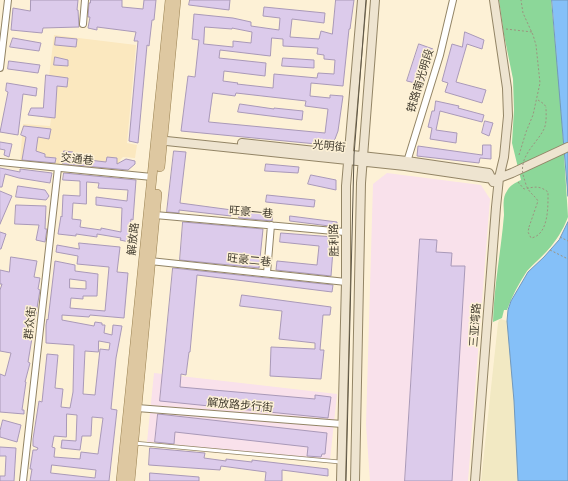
<!DOCTYPE html>
<html>
<head>
<meta charset="utf-8">
<style>
  body { margin:0 }
  canvas { display:block; background:#fdf1d6 }
</style>
</head>
<body>
<canvas width="568" height="481"></canvas>
<script>
const g = document.querySelector('canvas').getContext('2d');
g.lineJoin = 'round';
function paint(path, color) { g.fillStyle = color; g.fill(path, 'evenodd'); }
function trace(path, color, width, dash) { g.strokeStyle = color; g.lineWidth = width; g.lineCap = dash ? 'butt' : 'round'; g.setLineDash(dash || []); g.stroke(path); }
function label(font, color, halo, rows, align = 'center') {
  g.font = font + ' "Nunito Sans","Noto Sans SC",sans-serif'; g.lineWidth = 3; g.setLineDash([]); g.textBaseline = 'middle'; g.strokeStyle = halo; g.fillStyle = color; for (const [text, x, y, turn = 0] of rows) {
    g.save(); g.translate(x, y); g.rotate((+turn || 0) * Math.PI / 180); g.textAlign = isNaN(turn) ? turn : align; if (halo) g.strokeText(text, 0, 0); g.fillText(text, 0, 0); g.restore();
  }
}
const commercial = new Path2D(`
  M387,173L481,185L490,199L468,481H370L366,425L373,184Z
  M154,373L337,394L330,460L147,442Z`);
const built = new Path2D(`
  M54,35L136,45L127,143L137,145L135,158L123,157L120,160L118,171L20,162L23,124L50,126L51,119L44,118Z`);
const green = new Path2D(`
  M499,0H551L560,91L568,217C563,230 556,241 547,251C541,258 533,264 527,271C519,283 512,296 507,310H504L502,318L493,322C494,286 501,251 504,215C504,207 502,198 507,191C510,185 515,183 521,180L512,143L514,110L513,79L504,35Z`);
const sand = new Path2D(`
  M501,319L507,321C513,374 516,428 518,481H481L498,323L499,320Z`);
const water = new Path2D(`
  M552,0H568V196Z
  M568,222V481H518L514,401L507,321L508,310L511,301L528,272L544,257L559,240Z`);
const building = new Path2D(`
  M31,0H78L77,10H78L79,27L43,28L42,33L11,30L13,8L30,11Z
  M91,0H122V7L143,9L144,0H156L154,20H152L149,46L147,45L138,143L129,141L138,41H134L136,32L97,27V30L88,28L90,17H88L89,3H90Z
  M190,0H230L229,10L189,5Z
  M336,0H354L350,29H349L343,86L311,83L310,96L330,98V95L343,96L338,131L335,139L331,143L327,145L181,131L188,76L195,77L199,40L192,39L194,14L233,18L251,22V26L279,30L280,18L263,16L264,7L325,13L324,23L292,19L290,37L319,39L321,31L332,34ZM205,27L232,29V28L252,32L251,43L233,41V47L204,44ZM272,38L283,39V46L318,48L317,54L324,55V59L335,60L334,74L318,73L317,78L274,74L273,88L237,84L238,83L223,81L224,71L265,76L266,63L219,58L220,50L270,56ZM213,93L235,96L236,93L306,101L305,106L328,109L325,133L209,122Z
  M465,32L484,40L482,49L467,44L456,82L486,90L482,103L445,92L448,83L442,81L452,44L462,47Z
  M56,37L77,39L76,47L55,45Z
  M13,38L41,43L39,51L10,47Z
  M419,44L433,49L423,85L407,81Z
  M55,57L68,60V66L54,65Z
  M283,58L314,60V68L282,66Z
  M9,61L40,65L38,73L8,69Z
  M46,75L68,78L67,87L57,86L55,118L28,115L31,108H43Z
  M7,83L37,88L36,96L23,94L18,135L0,132L8,92L6,91Z
  M436,101L459,106L458,108L484,115L482,122L440,111L436,130L457,133L456,143L430,139L432,128L428,127L432,111H434Z
  M240,104L274,109V108L303,111L302,120L238,112Z
  M485,121L493,123L489,136L482,133Z
  M24,126L51,129L49,139L38,137L36,151L45,154V157L56,158L55,163L22,160L26,137L21,135Z
  M0,142L12,144L9,157L4,155L5,150L0,149Z
  M483,145H491V159L480,158L479,163L417,156L418,146L482,155Z
  M64,151L73,152L72,158L106,162L107,157L117,158V164L126,159L135,161V164L128,170L63,164Z
  M174,151L186,152L180,203L232,210L231,216L179,210V213L167,212Z
  M266,164L299,167L298,173L265,171Z
  M0,168L20,172V169L52,173L50,183L19,178L5,174L2,187H0Z
  M64,173L136,180L133,220L131,219L129,242L120,240L121,238L97,234V237L76,234V236L58,234L61,216L62,217L63,195L80,196V181L63,180ZM87,182L99,183L98,188L128,190L127,201L96,197V205L122,208L121,232L101,228V230L80,227L81,220L72,219L73,203L86,204Z
  M311,175L336,180V190L308,184Z
  M18,186L45,190L49,196L46,200L16,197Z
  M0,191L12,196L0,224Z
  M267,195L315,200L314,207L266,202Z
  M16,205L46,206L45,229H47L45,242L36,240L39,225L15,224Z
  M241,209L273,213L272,221L239,218Z
  M290,216L337,222V227L290,221Z
  M183,222L263,229L259,268L180,260Z
  M0,232L6,234L1,249H0Z
  M281,233L334,237L331,276L276,270L277,261L317,265L319,246L280,242Z
  M420,239L437,240L436,252L452,253L451,266H465L452,481H405Z
  M79,243L120,247L117,272L128,273L124,318L90,315L89,317L62,315V320L94,326L95,322L102,323V325H105L104,333L112,335L113,325L122,326L116,358L111,409L117,410L109,481H30L32,469H30L33,450H37L38,448L33,446V439L39,401L42,402L47,354L58,355L55,388L63,389L61,407L70,408L73,392L74,345L46,343V325L47,319L48,320L55,261L75,265V271L98,274L97,296H83V299L71,298L70,308L105,311L109,267L77,264L78,256L56,252L57,245L79,249ZM70,279L86,281V289L70,288ZM99,341L110,343L109,350L100,349L95,395L83,394L85,351L98,352ZM67,414L77,415L76,441L62,440L61,448L80,450L82,436H91L92,417L103,418L98,454L81,452L80,459L54,457L55,448L52,447L54,436L66,437ZM52,465L96,470L95,478L51,473Z
  M11,257L37,261L34,277L40,278L38,289L40,290L28,362L30,363L25,382H26L22,410H24V414L0,412V374L5,376L11,353L0,351V290L2,284H0V270L9,272Z
  M173,268L333,285L332,292L197,275L190,352H189L186,375L181,374L180,387L315,399V395L331,397L328,418L160,401Z
  M242,295L331,307L330,315H323L320,350H324L321,379L270,376L271,347L315,349V343L279,339L282,311L240,306Z
  M158,414L327,433L325,454H322L321,457L307,456L308,447L175,432L174,444L155,442Z
  M3,420L21,425L17,442L0,437V431Z
  M0,447L16,448L14,481H0V476H5L6,456H0Z
  M150,448L205,453L204,458L226,461V459L252,462V460L328,469V476L282,470V481H265L266,472L221,466L220,470L149,465Z
  M150,473L199,477V481H150Z`);
const path = new Path2D(`
  M506,29L532,32
  M538,100L544,104L546,107
  M519,155L526,132L533,115L540,83L536,45L533,35L523,13L521,0
  M518,182L524,189C534,187 539,185 548,192C548,206 549,235 531,238L528,232L529,227
  M560,237L568,241
  M550,250L568,259`);
const lane = new Path2D(`
  M134,443L340,462`);
const street = new Path2D(`
  M83,24L85,0
  M0,68L8,0
  M0,162L152,177
  M406,165L440,55L453,0
  M155,215L345,232
  M150,261L346,282
  M267,273L271,225
  M137,408L342,424
  M23,481L58,168`);
const secondary = new Path2D(`
  M157,140L405,166L493,179L499,178L512,173L568,147
  M242,143L407,161L489,173L493,182
  M341,481L346,282V186L362,0
  M355,481L361,183L375,0
  M475,481L496,207L499,178L504,157L508,116L507,88L494,0`);
const primary = new Path2D(`
  M160,167L176,0
  M121,481L170,0
  M130,481L157,194`);
const tram = new Path2D(`
  M346,481L354,155L366,0`);
const pathBridge = new Path2D(`
  M529,227L538,201C535,196 531,194 528,189C526,186 525,181 524,178C517,157 536,145 544,129C547,122 546,114 546,107`);
const streetNames = [
  ["铁路南光明段",421,81,-73],
  ["光明街",329,147,6],
  ["交通巷",77,160,6],
  ["旺豪一巷",251,213,5],
  ["解放路",134,239,-84],
  ["胜利路",335,240,-91],
  ["旺豪二巷",249,261,6],
  ["群众街",31,323,-84],
  ["三亚湾路",476,325,-86],
  ["解放路步行街",240,406,5]
];
paint(commercial, '#f9e1eb');
paint(built, '#fbe8bf');
paint(green, '#8cd799');
paint(sand, '#f2e9c3');
paint(water, '#85c0f8');
trace(water, '#7198bc', 1);
paint(building, '#dccbeb');
trace(building, '#a999b8', 1);
trace(lane, '#938566', 4.5);
trace(street, '#938566', 8);
trace(secondary, '#938566', 10);
trace(primary, '#998051', 10);
trace(path, '#9c937f', 1, [2, 2]);
trace(lane, '#fff', 3);
trace(street, '#fff', 6);
trace(secondary, '#eee4d0', 8);
trace(primary, '#dec8a1', 9);
trace(tram, '#5c5546', 1);
trace(pathBridge, '#9c937f', 1, [2, 2]);
label('11px', '#423c2f', '#fdf1d6', streetNames);
</script>
</body>
</html>
